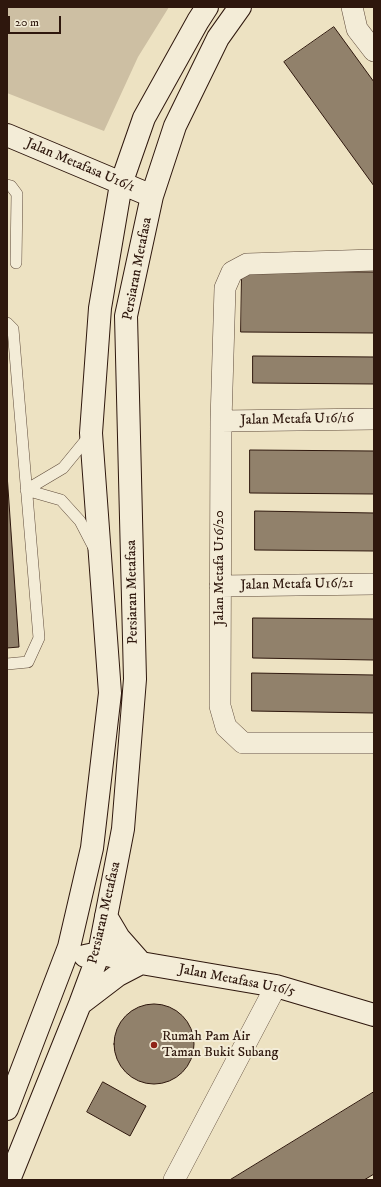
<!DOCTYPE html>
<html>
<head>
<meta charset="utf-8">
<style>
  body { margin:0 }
  #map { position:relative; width:381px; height:1187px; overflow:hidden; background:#ede2c2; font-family:"IM FELL DW Pica",serif }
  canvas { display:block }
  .frame { position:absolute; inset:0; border:8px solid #2e170d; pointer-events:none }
  .scale { position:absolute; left:8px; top:16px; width:53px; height:18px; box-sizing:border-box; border:2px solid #2e170d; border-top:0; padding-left:5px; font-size:12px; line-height:14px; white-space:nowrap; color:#2e170d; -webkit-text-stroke:3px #f3ecd7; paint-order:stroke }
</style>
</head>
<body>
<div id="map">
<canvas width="381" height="1187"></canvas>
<div class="frame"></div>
<div class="scale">20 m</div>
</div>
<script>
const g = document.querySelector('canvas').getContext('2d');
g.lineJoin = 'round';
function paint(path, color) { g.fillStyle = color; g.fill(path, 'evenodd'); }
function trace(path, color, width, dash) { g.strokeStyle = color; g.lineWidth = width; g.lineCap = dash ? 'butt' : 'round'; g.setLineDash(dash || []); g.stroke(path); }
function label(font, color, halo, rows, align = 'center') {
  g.font = font + ' "IM FELL DW Pica",serif'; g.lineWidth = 4; g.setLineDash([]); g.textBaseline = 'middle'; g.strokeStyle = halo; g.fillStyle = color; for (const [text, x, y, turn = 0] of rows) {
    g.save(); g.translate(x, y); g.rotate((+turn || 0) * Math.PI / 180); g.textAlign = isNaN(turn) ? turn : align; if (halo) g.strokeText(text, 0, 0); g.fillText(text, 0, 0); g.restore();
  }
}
const green = new Path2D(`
  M7,7H169L138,57L104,131L7,93Z`);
const building = new Path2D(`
  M334,27L374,82V186L284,62Z
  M242,271L374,272V333L241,332Z
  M253,356L374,357V384L253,383Z
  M250,450L374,451V494L250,493Z
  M7,474L19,647L7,648Z
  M255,511L374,513V551L255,550Z
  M253,618L374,619V660L253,658Z
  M252,673L374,675V713L252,711Z
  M114 1044a40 40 0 1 1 80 0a40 40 0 1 1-80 0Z
  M103,1082L146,1106L130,1136L87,1112Z
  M374,1092V1174L364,1180H230Z`);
const lane = new Path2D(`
  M7,185L11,186L17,194L16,263
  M7,323L13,329L39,638L28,662L7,664
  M26,490L61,500L80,521L94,548
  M26,490L63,468L90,435`);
const street = new Path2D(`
  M352,7L357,29L374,51
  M374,260L247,264L232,272L225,288L221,421L220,706L226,727L243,743H374
  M221,421L374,419
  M220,586L374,584
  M174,1180L276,986`);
const secondary = new Path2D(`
  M7,135L152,196
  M106,916L119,938L141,963
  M85,956L99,953L141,963L276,986L374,1015
  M80,1004L118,975L141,963
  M7,1109L69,947L92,848L110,693L91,433L100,308L121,184L144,118L198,21L207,7
  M9,1180L80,1004L99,953L123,829L135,679L126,316L152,196L175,126L218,38L240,7`);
const markers = [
  [154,1045,4,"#8f2418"]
];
const streetNames = [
  ["Jalan Metafasa U16/1",80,166,23],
  ["Persiaran Metafasa",138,269,-79],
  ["Jalan Metafa U16/16",297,420,-1],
  ["Jalan Metafa U16/20",220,568,-90],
  ["Jalan Metafa U16/21",297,585,-1],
  ["Persiaran Metafasa",133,592,-91],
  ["Persiaran Metafasa",105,913,-77],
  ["Jalan Metafasa U16/5",237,981,11]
];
const poiNames = [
  ["Rumah Pam Air",162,1037],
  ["Taman Bukit Subang",162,1053]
];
paint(green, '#cdbfa3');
paint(building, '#91816b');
trace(building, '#2e170d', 1);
trace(lane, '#5e4a3a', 12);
trace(street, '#5e4a3a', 22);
trace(secondary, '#2e170d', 24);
trace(lane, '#f3ecd7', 11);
trace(street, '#f3ecd7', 21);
trace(secondary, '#f3ecd7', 22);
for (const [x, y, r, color] of markers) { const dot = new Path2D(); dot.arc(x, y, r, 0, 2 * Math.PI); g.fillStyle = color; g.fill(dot); trace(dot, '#f3ecd7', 1.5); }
label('14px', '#2e170d', '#f3ecd7', streetNames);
label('14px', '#2e170d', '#f3ecd7', poiNames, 'left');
</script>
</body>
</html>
